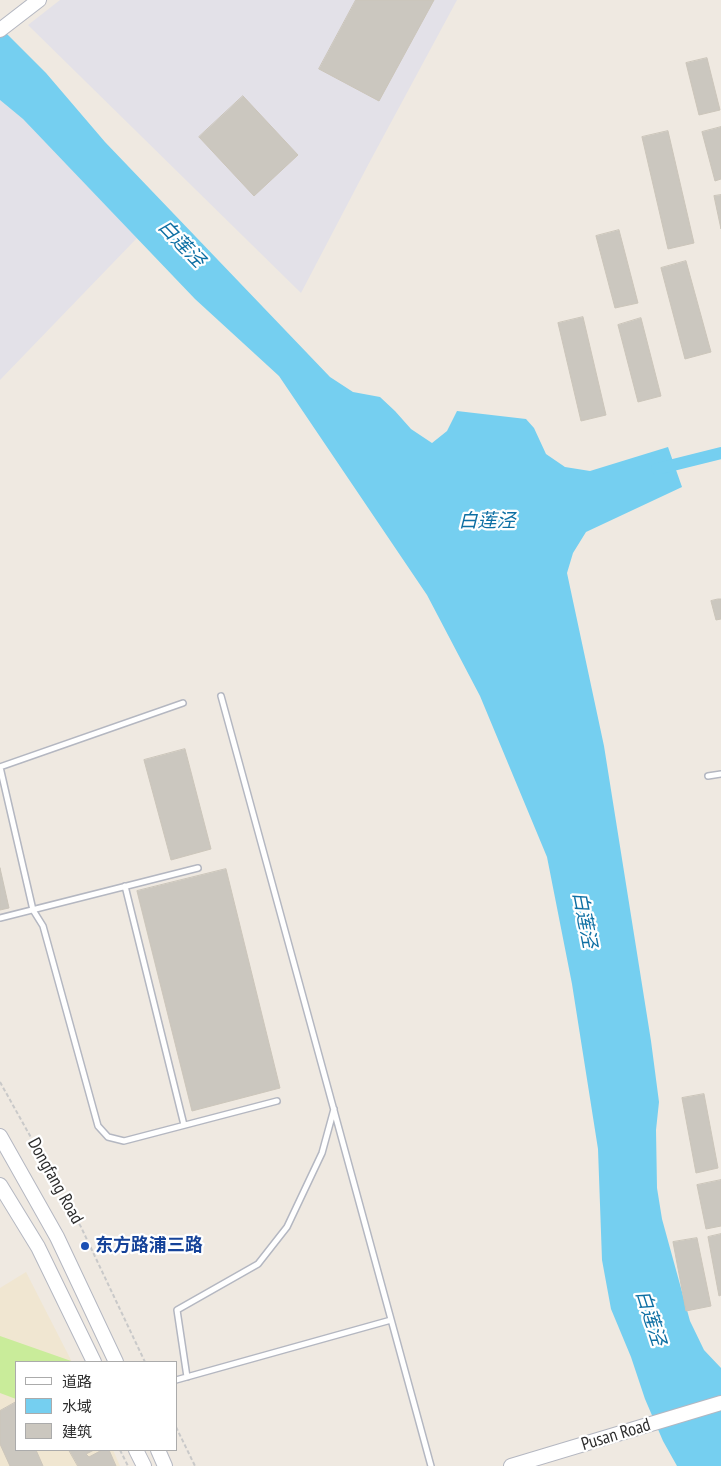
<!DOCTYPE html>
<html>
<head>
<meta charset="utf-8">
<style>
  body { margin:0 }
  #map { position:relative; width:721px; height:1466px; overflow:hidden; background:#efe9e1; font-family:"PT Sans Narrow","Noto Sans SC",sans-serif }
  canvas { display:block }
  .legend { position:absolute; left:15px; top:1361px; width:162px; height:90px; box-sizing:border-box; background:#fff; border:1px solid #ababab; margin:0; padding:6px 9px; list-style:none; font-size:15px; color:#2e2e2e }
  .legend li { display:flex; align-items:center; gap:10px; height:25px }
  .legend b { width:25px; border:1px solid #ababab }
</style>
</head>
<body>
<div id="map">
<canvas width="721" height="1466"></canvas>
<ul class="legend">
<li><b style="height:6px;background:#fff"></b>道路</li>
<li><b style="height:14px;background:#75cff0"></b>水域</li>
<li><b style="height:14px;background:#cbc7bf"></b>建筑</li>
</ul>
</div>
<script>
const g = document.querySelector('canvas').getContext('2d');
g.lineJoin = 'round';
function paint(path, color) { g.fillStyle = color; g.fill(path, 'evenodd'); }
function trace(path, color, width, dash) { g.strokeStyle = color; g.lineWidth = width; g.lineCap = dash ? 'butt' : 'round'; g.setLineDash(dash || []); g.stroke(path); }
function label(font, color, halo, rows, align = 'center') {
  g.font = font + ' "PT Sans Narrow","Noto Sans SC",sans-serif'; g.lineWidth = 4.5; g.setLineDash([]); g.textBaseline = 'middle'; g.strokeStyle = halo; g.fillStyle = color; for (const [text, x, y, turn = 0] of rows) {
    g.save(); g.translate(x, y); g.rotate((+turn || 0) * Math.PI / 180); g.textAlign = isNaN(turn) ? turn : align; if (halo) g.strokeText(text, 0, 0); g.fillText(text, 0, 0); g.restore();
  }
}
const industrial = new Path2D(`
  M60,0H457L368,165L301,293L28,25Z
  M0,100L23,119L137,238L0,380Z`);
const education = new Path2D(`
  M26,1272L72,1362H16V1450H113L120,1466H0V1288Z`);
const pitch = new Path2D(`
  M0,1336L74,1362H16V1399L0,1393Z`);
const water = new Path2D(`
  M0,27L46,73L105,142L330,377L353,392L380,397L395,411L411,429L432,443L447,431L457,411L526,419L534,428L546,454L565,467L590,471L668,447L682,487L586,532L573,553L567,573L604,746L651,1041L659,1102L656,1130L657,1188L662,1219L690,1321L704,1350L721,1368V1466H677L663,1441L645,1399L631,1357L611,1309L602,1260L598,1149L572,984L547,857L480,696L427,595L279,376L195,299L23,119L0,100Z`);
const canal = new Path2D(`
  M657,469L721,453`);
const building = new Path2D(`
  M356,0H434L379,101L319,69Z
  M707,58L720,110L699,115L686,63Z
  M243,96L298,155L254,196L199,137Z
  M721,127V179L715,181L702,132Z
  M668,131L694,243L668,249L642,137Z
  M721,195V229L714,196Z
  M619,230L638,303L615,308L596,236Z
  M686,261L711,352L685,359L661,268Z
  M583,317L606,415L581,421L558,323Z
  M641,318L661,396L638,402L618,325Z
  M718,599H721V619L716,620L711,601Z
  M185,749L211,849L171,860L144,760Z
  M0,868L9,908L0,910Z
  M226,869L280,1088L192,1111L137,891Z
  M704,1094L718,1168L696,1173L682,1098Z
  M721,1180V1226L706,1229L697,1185Z
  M721,1234V1295L719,1296L708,1237Z
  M697,1238L711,1306L686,1311L673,1242Z
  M16,1402V1450H36L43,1466H10L0,1444V1411Z
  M69,1450H94L86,1454L89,1457L102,1450H109L116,1466H78Z`);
const path = new Path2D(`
  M0,1082L81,1227L145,1362
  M176,1427L195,1466
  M120,1450L128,1466`);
const lane = new Path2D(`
  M221,696L431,1466
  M0,767L33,910L43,926L98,1126L108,1137L124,1141L277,1101
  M0,767L183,703
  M708,776L721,774
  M125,886L184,1125
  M0,918L198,868
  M187,1377L177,1310L258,1264L287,1227L322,1153L334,1109
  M176,1380L391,1320`);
const secondary = new Path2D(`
  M0,30L39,0
  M0,1136L57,1237L116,1362
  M0,1185L38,1247L94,1362
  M136,1450L144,1466
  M158,1450L165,1466
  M511,1466L721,1403`);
const markers = [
  [85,1246,5,"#1a4fb4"]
];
const streetNames = [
  ["Dongfang Road",55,1181,61],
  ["Pusan Road",616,1435,-17]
];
const transitNames = [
  ["东方路浦三路",95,1246]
];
const waterNames = [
  ["白莲泾",181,244,46],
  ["白莲泾",487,522],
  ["白莲泾",584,920,79],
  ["白莲泾",650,1318,72]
];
paint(industrial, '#e3e1e8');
paint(education, '#f0e6d1');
paint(pitch, '#c9ec9a');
paint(water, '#75cff0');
trace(canal, '#75cff0', 12);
paint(building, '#cbc7bf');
trace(building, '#cbc5ba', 1);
trace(lane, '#b4b7c1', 8);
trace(secondary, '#b4b7c1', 16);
trace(path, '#c9c9c9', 2, [4, 2.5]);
trace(lane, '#fff', 5);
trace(secondary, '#fff', 14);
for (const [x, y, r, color] of markers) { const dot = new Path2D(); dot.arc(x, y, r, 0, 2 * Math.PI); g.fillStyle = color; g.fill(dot); trace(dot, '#fff', 2); }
label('18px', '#2e2e2e', '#fff', streetNames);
label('bold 18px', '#164399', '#fff', transitNames, 'left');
label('italic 19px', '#0d6fa3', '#fff', waterNames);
</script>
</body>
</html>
